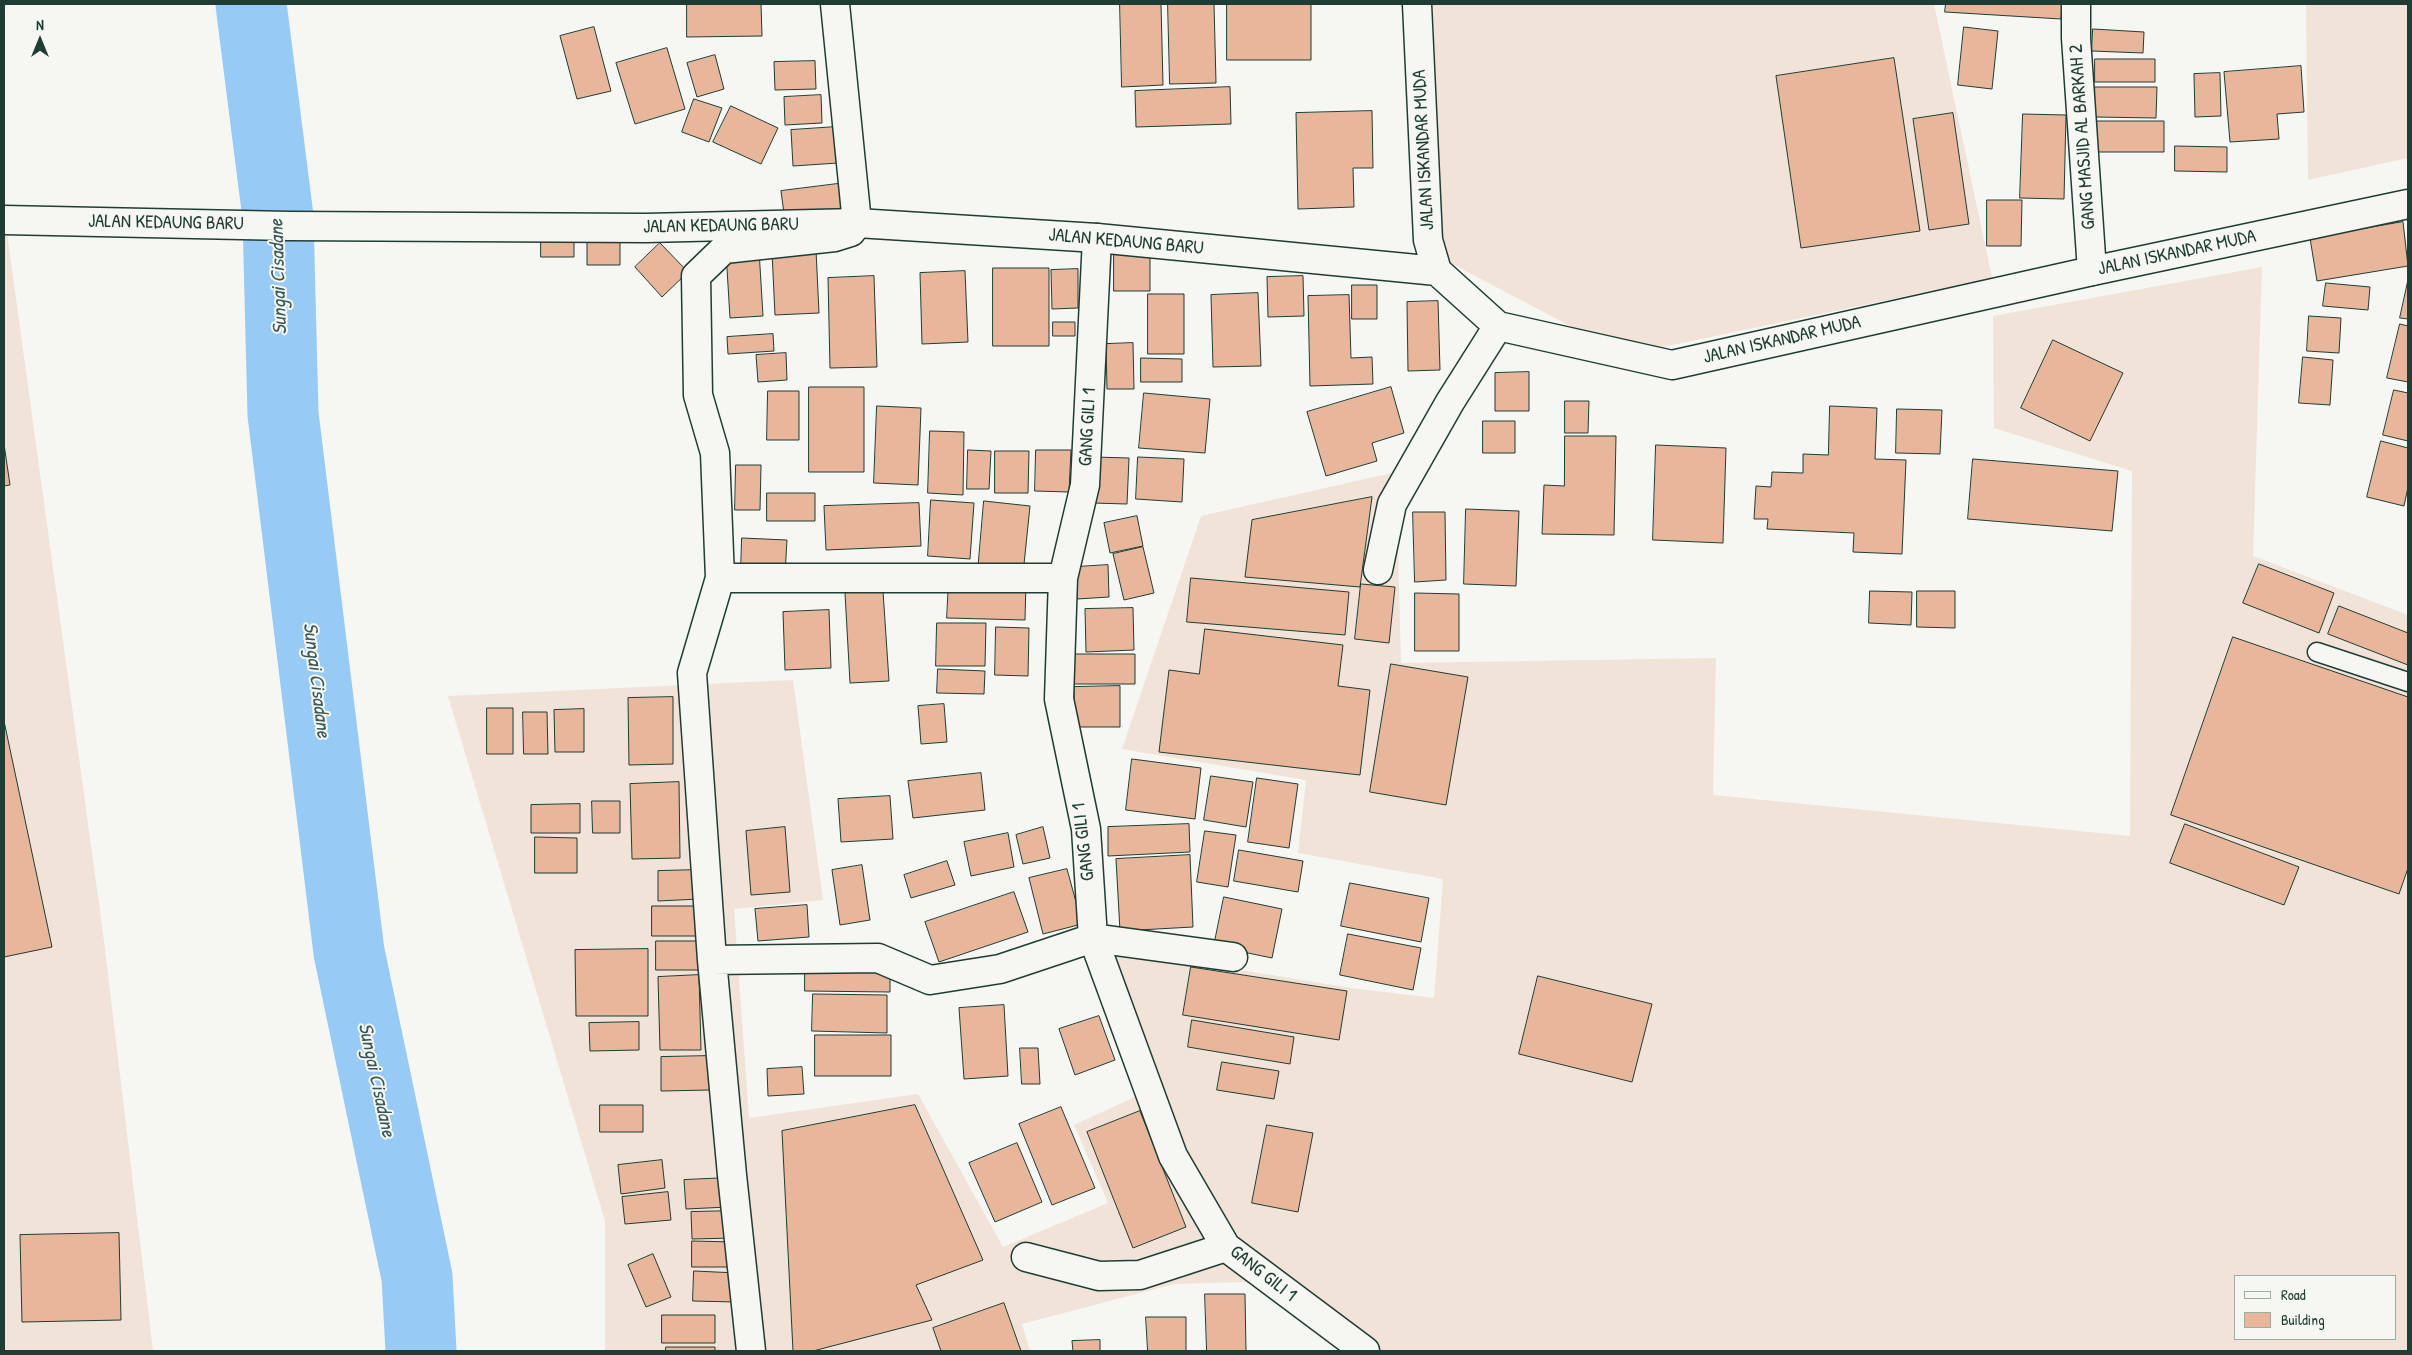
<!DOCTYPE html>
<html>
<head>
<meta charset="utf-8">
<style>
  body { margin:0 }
  #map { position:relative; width:2412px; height:1355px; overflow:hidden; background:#f6f6f2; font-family:"Patrick Hand",sans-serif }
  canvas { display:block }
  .frame { position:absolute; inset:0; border:5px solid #1f3d34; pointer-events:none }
  .legend { position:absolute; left:2234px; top:1275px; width:162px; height:65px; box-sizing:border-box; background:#f6f6f2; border:1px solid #a0aca6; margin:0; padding:6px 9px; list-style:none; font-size:15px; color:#1f3d34 }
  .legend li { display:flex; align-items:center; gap:10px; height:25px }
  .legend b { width:25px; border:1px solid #a0aca6 }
  .north { position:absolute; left:15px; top:15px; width:50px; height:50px; -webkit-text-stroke:4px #f6f6f2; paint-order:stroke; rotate:0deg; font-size:14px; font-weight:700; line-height:20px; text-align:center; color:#1f3d34 }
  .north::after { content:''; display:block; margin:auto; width:18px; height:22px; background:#1f3d34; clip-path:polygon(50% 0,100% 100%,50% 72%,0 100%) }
</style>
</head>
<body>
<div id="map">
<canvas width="2412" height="1355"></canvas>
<div class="frame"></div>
<ul class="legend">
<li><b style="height:6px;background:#f6f6f2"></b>Road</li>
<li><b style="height:14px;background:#e8b69a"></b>Building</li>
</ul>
<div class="north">N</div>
</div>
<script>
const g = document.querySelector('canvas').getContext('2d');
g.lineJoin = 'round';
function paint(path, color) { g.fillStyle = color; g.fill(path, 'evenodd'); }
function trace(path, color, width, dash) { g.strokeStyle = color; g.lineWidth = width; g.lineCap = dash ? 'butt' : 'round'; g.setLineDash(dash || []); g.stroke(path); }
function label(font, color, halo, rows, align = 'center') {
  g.font = font + ' "Patrick Hand",sans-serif'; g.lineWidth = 4; g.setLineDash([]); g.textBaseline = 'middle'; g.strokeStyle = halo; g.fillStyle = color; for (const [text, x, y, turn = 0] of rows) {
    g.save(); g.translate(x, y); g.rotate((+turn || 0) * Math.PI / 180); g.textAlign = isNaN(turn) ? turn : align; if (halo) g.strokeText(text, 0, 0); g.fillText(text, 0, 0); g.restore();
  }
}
const built = new Path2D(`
  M1433,4H1934L1992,278L1625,355L1443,259Z
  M2306,4H2408V158L2308,180Z
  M4,211L103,933L153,1351H4Z
  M2262,267L2253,556L2408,615V1351H1347L1248,1282L1174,1284L1022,1324L1030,1351H605V1221L448,696L793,680L823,900L734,909L749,1118L918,1094L1003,1247L1108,1203L1074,1125L1139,1095L1106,948L1351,988L1434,998L1443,879L1298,853L1306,780L1122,749L1201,516L1396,472L1401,663L1716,658L1713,795L2130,836L2132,471L1994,428L1993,316ZM2236,1276H2396V1339H2236Z`);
const river = new Path2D(`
  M251,4L278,217L283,414L349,952L417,1277L421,1351`);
const building = new Path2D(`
  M687,4H761L762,36L687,37Z
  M1120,4H1161L1163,85L1122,87Z
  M1168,4H1214L1216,83L1170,84Z
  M1227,4H1311V60H1227Z
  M1946,4H2062L2061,19L1945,12Z
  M594,27L611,91L577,99L560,36Z
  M1964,27L1998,31L1992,89L1958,85Z
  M2093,29L2144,32L2143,53L2092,51Z
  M667,48L685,109L635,124L616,63Z
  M715,55L724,89L697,97L687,63Z
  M1894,58L1920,231L1801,248L1776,76Z
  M2095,59H2155V82H2095Z
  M815,61L816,89L775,90L774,62Z
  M2301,66L2304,112L2277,114L2279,139L2230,142L2224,72Z
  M2220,73L2221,116L2195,117L2194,74Z
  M1230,87L1231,124L1136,127L1135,91Z
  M2095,87H2157L2156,118L2095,117Z
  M821,95L822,123L785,125L784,97Z
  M694,99L722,108L709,142L682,132Z
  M731,106L778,128L761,164L713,142Z
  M1372,111L1373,168H1353L1354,207L1298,209L1296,113Z
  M1953,113L1969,224L1929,230L1913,119Z
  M2023,114L2066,115L2064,199L2020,198Z
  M2097,121H2164V152H2097Z
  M836,127L838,163L793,166L791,130Z
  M2175,146L2227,147V172L2175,171Z
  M845,183L849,213L785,221L781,191Z
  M1987,200H2022L2021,246H1987Z
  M2403,222L2408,266L2317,281L2310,238Z
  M541,234H574V257H541Z
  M620,236V265H587V237Z
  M660,243L688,272L662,297L635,267Z
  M1114,248H1150V291H1114Z
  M759,250L763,316L730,318L726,252Z
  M816,250L819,313L775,315L772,252Z
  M993,268H1049V346H993Z
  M1078,269V308L1052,309L1051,270Z
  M965,271L968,342L922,344L920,273Z
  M874,276L877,367L830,368L828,278Z
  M1303,276L1304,316L1268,317L1267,277Z
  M2408,280V319L2400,318Z
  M2326,283L2370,287L2368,310L2323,306Z
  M1352,285H1377V319H1352Z
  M1258,293L1261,366L1213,367L1211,295Z
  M1148,294H1184V354H1148Z
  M1349,295L1351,358L1372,357L1373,384L1310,386L1308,296Z
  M1438,301L1440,370L1408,371L1407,302Z
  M2309,316L2341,318L2339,353L2307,351Z
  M1053,322H1075V336H1053Z
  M2400,324L2408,326V382L2387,378Z
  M773,334L774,351L728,354L727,337Z
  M2053,340L2123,373L2090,441L2021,408Z
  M1133,343L1134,389H1107L1106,344Z
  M786,353L787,380L758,382L756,355Z
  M2303,357L2333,360L2330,405L2299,403Z
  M1141,358L1182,359V382H1141Z
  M1529,372V411H1495V373Z
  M809,387H864V472H809Z
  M1391,387L1404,433L1372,443L1377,461L1326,476L1307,412Z
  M2394,390L2408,393V441L2383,435Z
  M768,391H799V440H767Z
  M1144,393L1210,399L1205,453L1139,448Z
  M1565,401H1589L1588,433H1565Z
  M877,406L921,408L918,485L874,483Z
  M1830,406L1877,408L1875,459L1906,460L1902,554L1853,552L1854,533L1767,529L1768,519H1754L1756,486L1771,487L1772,472L1803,473V454L1828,455Z
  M1897,409L1942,410L1940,454L1896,453Z
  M1483,421H1515V453H1483Z
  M930,431L964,432L963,495L928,493Z
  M1565,436H1616L1614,535L1542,534L1544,485L1564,486Z
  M2381,441L2408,448V487L2404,506L2367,497Z
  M4,444L10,485L4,486Z
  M1656,445L1726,448L1723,543L1653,540Z
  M968,450L991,451L989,489H967Z
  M1036,450H1071L1069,492L1035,491Z
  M995,451H1029L1028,493H995Z
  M1094,457L1129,458L1127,504L1092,503Z
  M1138,457L1184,459L1182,502L1136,499Z
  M1973,459L2118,471L2112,531L1968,519Z
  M736,465H761L760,510H735Z
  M767,493H815V521H767Z
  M1372,497L1360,587L1245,577L1252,520Z
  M931,500L974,503L970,559L928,556Z
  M984,501L1030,506L1023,574L978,571Z
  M919,503L921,546L826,550L824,506Z
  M1466,509L1519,511L1516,586L1464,584Z
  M1413,512H1445L1446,580L1415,582Z
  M1137,516L1143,546L1110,553L1104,523Z
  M742,538L787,540L785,574L741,571Z
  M1143,547L1154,593L1124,600L1113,554Z
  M2259,564L2334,593L2319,633L2243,603Z
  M1108,565L1109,597L1077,599L1076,567Z
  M1191,578L1349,592L1345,635L1187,622Z
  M949,580L1026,582L1025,620L947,618Z
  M1361,584L1395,587L1389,643L1355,639Z
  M883,591L889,681L850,683L845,593Z
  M1870,591L1912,592L1911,625L1869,623Z
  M1917,591H1955V628L1917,627Z
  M1415,593L1459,594V651H1415Z
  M2339,606L2408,633V665L2328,634Z
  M1133,608L1134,650L1086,652L1085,609Z
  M829,610L831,668L785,670L783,612Z
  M937,623H986L985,666H936Z
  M996,627L1029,628L1028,676L995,675Z
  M1205,629L1343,645L1338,686L1370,690L1360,775L1159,752L1169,670L1199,674Z
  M2233,637L2408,697V868L2399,894L2171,815Z
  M1074,654H1135V684H1074Z
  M1391,664L1468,677L1446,805L1370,792Z
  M938,669L985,671L984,694L937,693Z
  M1120,686V727H1074V687Z
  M673,697V764L629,765L628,698Z
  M944,704L947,742L921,744L918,706Z
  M487,708H513V754H487Z
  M584,709V752H555L554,710Z
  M523,712H547L548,754H524Z
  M4,721L52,947L4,957Z
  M1132,759L1201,768L1195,819L1126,810Z
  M981,773L985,810L913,818L908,781Z
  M1211,776L1253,782L1246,827L1204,820Z
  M1257,778L1298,784L1289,848L1248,842Z
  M679,782L680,858L632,859L630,784Z
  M890,796L893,839L841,842L838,799Z
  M592,801H620V833H593Z
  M580,804V833H531V805Z
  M1189,824L1190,852L1108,856V827Z
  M2185,824L2299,867L2284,905L2170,863Z
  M785,827L790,892L751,895L746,831Z
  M1043,827L1050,858L1023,864L1016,835Z
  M1205,831L1236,835L1228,887L1197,882Z
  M1008,833L1014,867L971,876L964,842Z
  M535,837L577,838V873H535Z
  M1239,850L1303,861L1298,892L1234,881Z
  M1190,855L1193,927L1120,931L1116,859Z
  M947,861L955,885L911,898L904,875Z
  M862,865L870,920L840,925L832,870Z
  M1067,869L1082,924L1043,934L1029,878Z
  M698,870L699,899L658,901V871Z
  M1350,883L1429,898L1421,942L1341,926Z
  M1014,892L1028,932L939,962L925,922Z
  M1224,897L1282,909L1272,958L1214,946Z
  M807,905L809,937L758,941L755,909Z
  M652,906H699V936H652Z
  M1348,934L1421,948L1413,990L1340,975Z
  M656,941H701V970H656Z
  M648,949V1016H576L575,950Z
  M805,964L890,965V992L805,991Z
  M1191,967L1347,991L1339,1040L1183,1015Z
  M699,975L701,1050H660L658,977Z
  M1538,976L1652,1004L1632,1082L1519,1054Z
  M813,994L887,995V1033L812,1031Z
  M1004,1005L1008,1076L964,1079L959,1008Z
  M1099,1016L1115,1060L1075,1075L1059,1029Z
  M1192,1020L1294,1037L1290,1064L1188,1047Z
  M639,1022V1050L590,1051L589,1023Z
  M815,1035H891V1076H815Z
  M1020,1048H1038L1040,1084H1022Z
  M709,1056L710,1090L661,1091V1057Z
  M1222,1062L1279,1071L1274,1099L1217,1090Z
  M802,1067L804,1094L768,1096L767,1069Z
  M600,1105H643V1132H600Z
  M915,1105L983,1260L916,1285L932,1320L813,1351H793L782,1131Z
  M1061,1107L1095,1188L1052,1205L1019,1124Z
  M1140,1111L1186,1227L1133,1248L1087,1132Z
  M1267,1125L1313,1133L1298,1212L1252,1203Z
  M1017,1143L1042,1202L995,1222L969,1163Z
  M662,1160L665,1188L621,1194L618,1165Z
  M727,1178L728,1207L686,1209L684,1180Z
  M668,1192L671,1220L625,1224L622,1197Z
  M733,1211V1238L692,1239L691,1212Z
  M119,1233L121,1320L22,1322L20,1235Z
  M692,1241L734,1242V1267H692Z
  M653,1254L671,1297L646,1307L628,1265Z
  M694,1271L737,1273L736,1302L693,1301Z
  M1205,1294H1245L1246,1351H1207Z
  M1004,1303L1021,1351H941L933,1328Z
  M662,1315H715V1343H662Z
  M1146,1317H1186V1351H1148Z
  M1100,1340V1351H1073L1072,1341Z
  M666,1347H715V1351H666Z`);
const service = new Path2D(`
  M2317,652L2408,682`);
const minor = new Path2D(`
  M2076,4V38L2092,271
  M1097,238L1085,485L1063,578L1059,699L1086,829L1093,938L1173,1156L1226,1247L1365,1351
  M1378,570L1392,504L1450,402L1498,326
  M720,578H1063
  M712,960L878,958L930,980L1000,969L1093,938L1233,957
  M1026,1257L1099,1276L1140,1275L1226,1247
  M751,1351L732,1175L712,960L692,673L720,578L715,453L698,395L696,276L724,249L835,237L851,232L857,223L835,4`);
const tertiary = new Path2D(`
  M1417,4L1428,240L1437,271L1498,326L1672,365L2092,271L2408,204
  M4,220L289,226L646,228L857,223L1097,238L1437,271`);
const streetNames = [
  ["GANG MASJID AL BARKAH 2",2083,137,-94],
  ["JALAN ISKANDAR MUDA",1424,150,-93],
  ["JALAN KEDAUNG BARU",166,223,1],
  ["JALAN KEDAUNG BARU",721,226,-1],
  ["JALAN KEDAUNG BARU",1126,242,5],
  ["JALAN ISKANDAR MUDA",2177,253,-12],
  ["JALAN ISKANDAR MUDA",1782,340,-13],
  ["GANG GILI 1",1088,427,-87],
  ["GANG GILI 1",1084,842,-97],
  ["GANG GILI 1",1263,1274,38]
];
const waterNames = [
  ["Sungai Cisadane",279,277,-92],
  ["Sungai Cisadane",316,680,83],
  ["Sungai Cisadane",376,1080,78]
];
paint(built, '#f2e3d8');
trace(river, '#97caf4', 71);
paint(building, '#e8b69a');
trace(building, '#1f3d34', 1);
trace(service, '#1f3d34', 21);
trace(minor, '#1f3d34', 31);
trace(tertiary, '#1f3d34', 31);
trace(service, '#f6f6f2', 18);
trace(minor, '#f6f6f2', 28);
trace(tertiary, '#f6f6f2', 28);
label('19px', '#1f3d34', '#f6f6f2', streetNames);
label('italic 20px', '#37595a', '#f6f6f2', waterNames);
</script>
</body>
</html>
